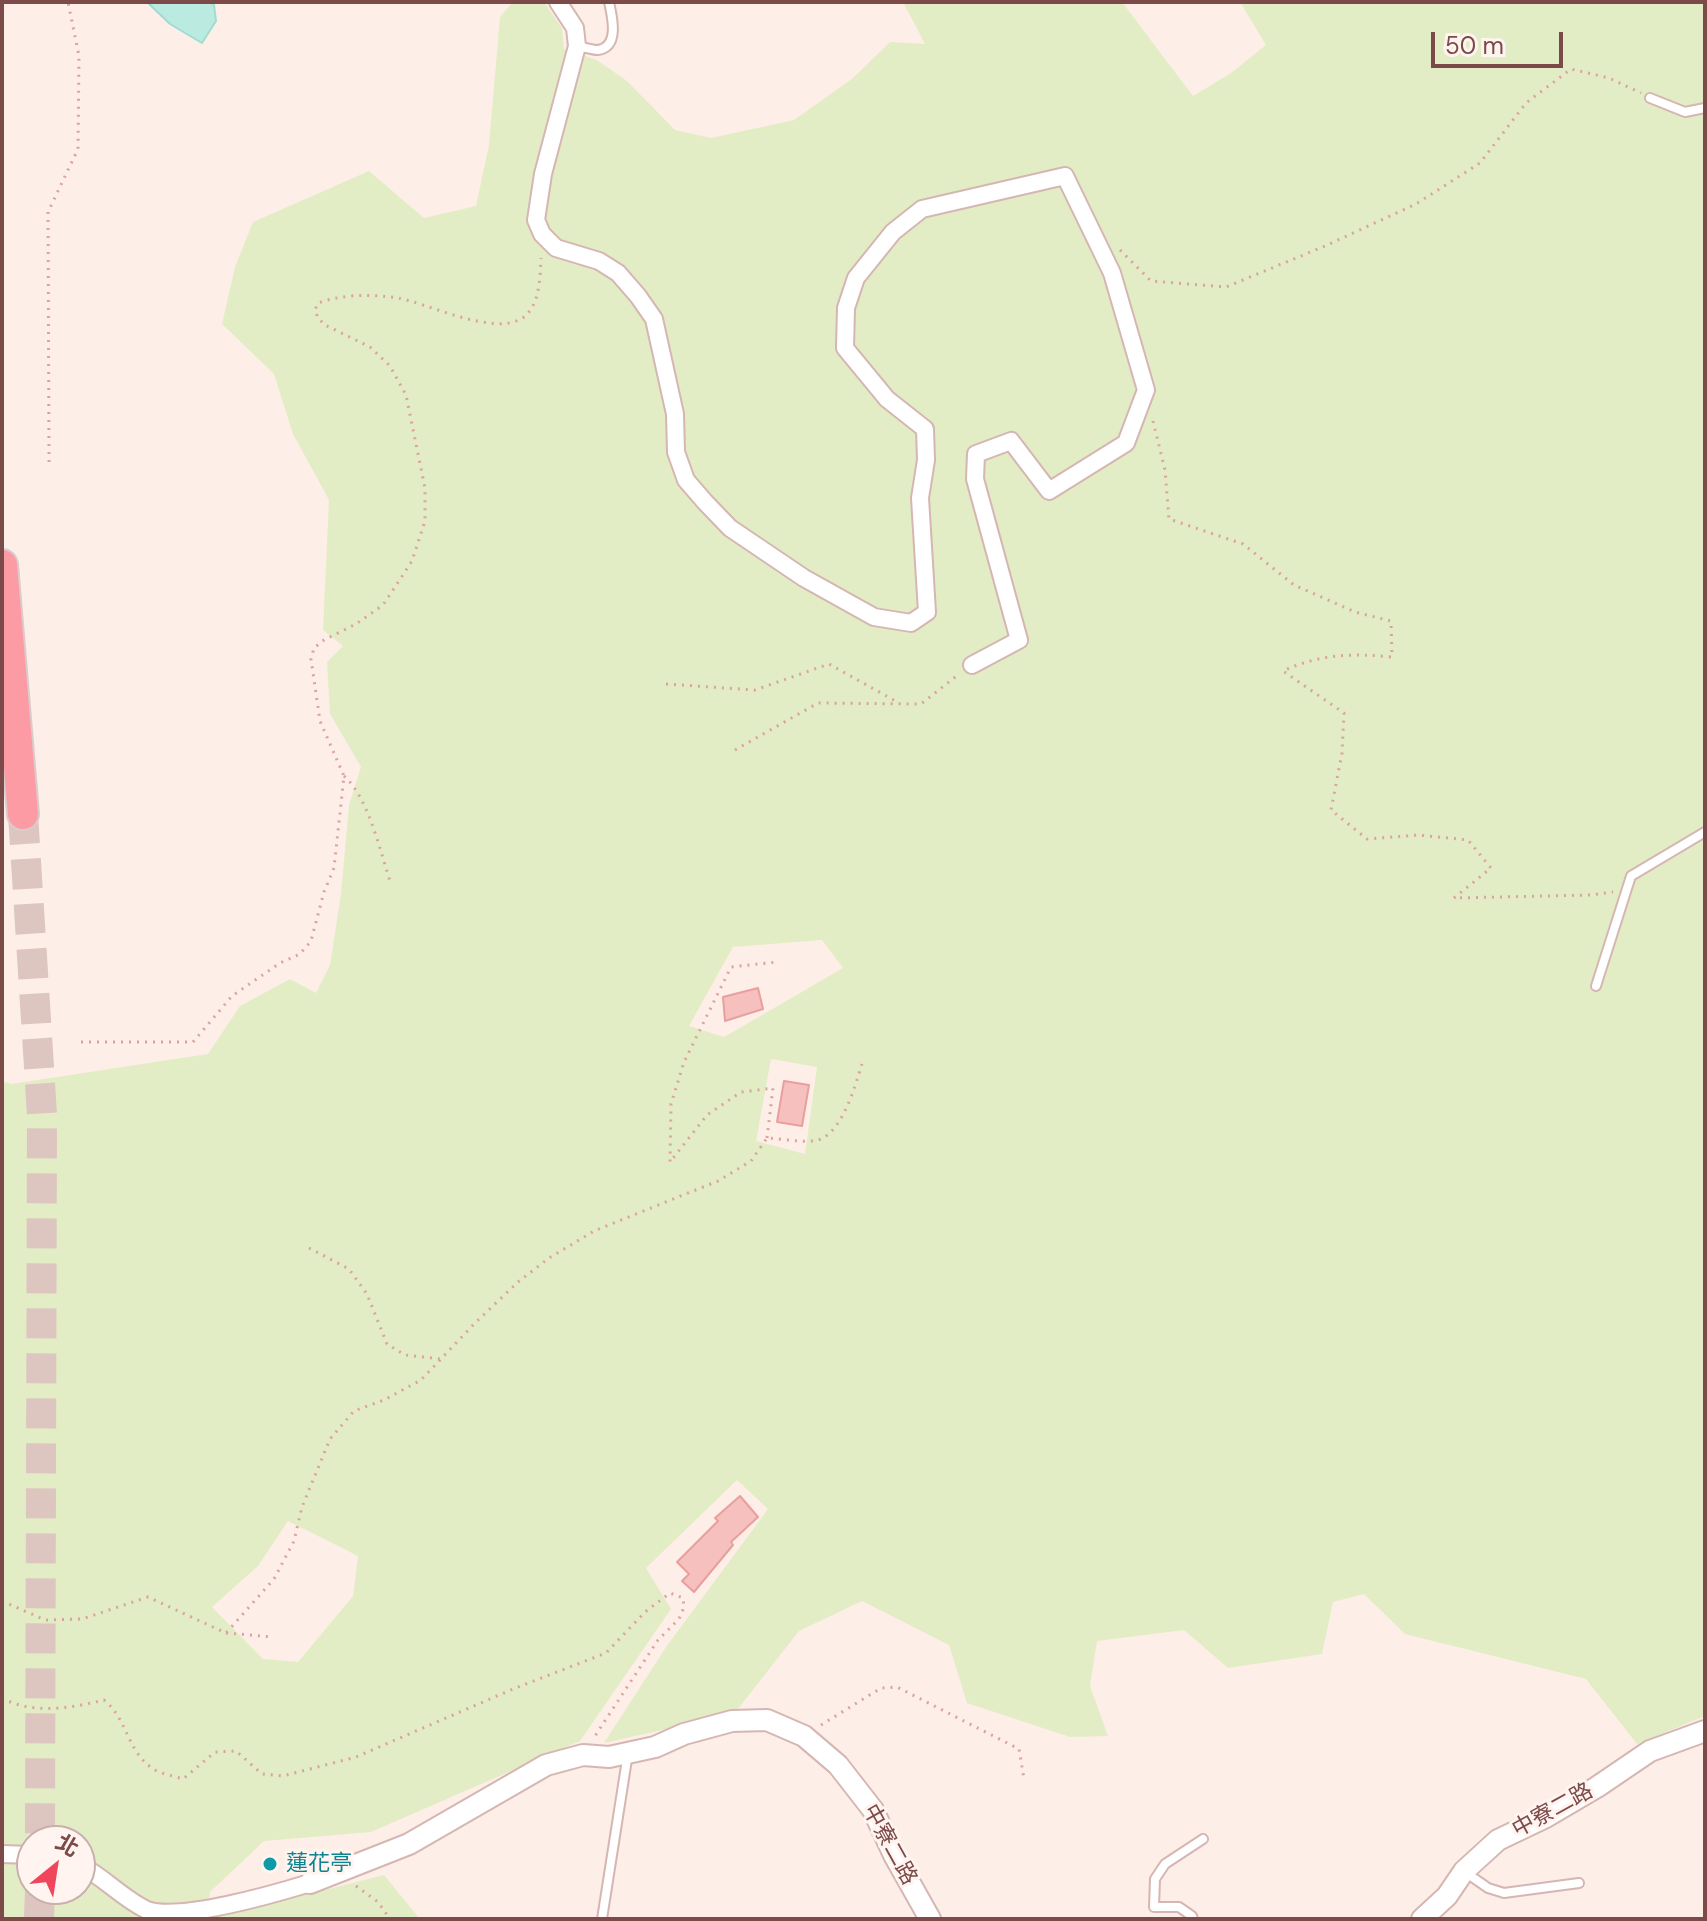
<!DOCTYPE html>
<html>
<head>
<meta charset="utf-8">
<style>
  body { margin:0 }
  #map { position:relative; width:1707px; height:1921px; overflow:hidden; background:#feeee8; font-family:"DM Sans","Noto Sans TC",sans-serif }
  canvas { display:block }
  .frame { position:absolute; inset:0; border:4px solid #7b4a49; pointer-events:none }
  .north { position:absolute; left:16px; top:1825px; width:80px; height:80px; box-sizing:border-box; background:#fff4f0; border:2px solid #cab0ad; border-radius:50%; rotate:30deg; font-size:22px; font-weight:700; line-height:32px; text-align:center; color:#7b4a49 }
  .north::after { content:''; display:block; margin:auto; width:28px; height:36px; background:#ef465b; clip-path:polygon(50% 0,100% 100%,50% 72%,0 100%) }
  .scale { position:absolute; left:1431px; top:32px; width:132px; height:36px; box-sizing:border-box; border:4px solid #7b4a49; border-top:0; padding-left:10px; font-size:24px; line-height:28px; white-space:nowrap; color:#7b4a49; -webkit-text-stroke:6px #fff4f0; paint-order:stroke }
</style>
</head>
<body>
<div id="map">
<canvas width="1707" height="1921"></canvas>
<div class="frame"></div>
<div class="north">北</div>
<div class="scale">50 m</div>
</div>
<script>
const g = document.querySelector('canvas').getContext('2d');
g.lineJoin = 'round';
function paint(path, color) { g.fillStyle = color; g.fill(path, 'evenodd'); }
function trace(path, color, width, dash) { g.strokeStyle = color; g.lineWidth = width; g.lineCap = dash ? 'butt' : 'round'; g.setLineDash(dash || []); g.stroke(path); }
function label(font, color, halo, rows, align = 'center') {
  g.font = font + ' "DM Sans","Noto Sans TC",sans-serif'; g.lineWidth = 6; g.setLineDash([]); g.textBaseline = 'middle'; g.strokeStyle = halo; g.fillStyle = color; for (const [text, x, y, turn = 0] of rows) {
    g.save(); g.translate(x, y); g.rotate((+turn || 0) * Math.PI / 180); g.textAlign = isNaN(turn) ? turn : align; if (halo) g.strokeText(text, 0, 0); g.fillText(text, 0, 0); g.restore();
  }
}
const green = new Path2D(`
  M513,2H544L562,28L564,49L597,60L627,81L675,130L711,138L794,120L853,78L890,42L925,44L903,2H1122L1193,96L1231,73L1266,45L1240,2H1705V1716L1637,1744L1586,1679L1405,1634L1364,1594L1333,1602L1322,1654L1228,1668L1184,1630L1097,1641L1090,1686L1108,1736L1070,1737L967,1703L949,1645L862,1601L799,1631L734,1714L604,1743L666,1647L768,1509L737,1480L646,1568L671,1609L580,1741L371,1832L264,1841L210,1892L207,1919H2V1081L11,1084L208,1054L240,1006L290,979L316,993L330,965L341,894L349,805L361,767L330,714L327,662L343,646L323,630L329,500L293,434L274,374L222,324L235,267L253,222L369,171L424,218L476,206L489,145L500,17ZM822,940L843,968L724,1037L689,1026L733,947ZM771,1059L817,1067L805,1154L756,1141ZM288,1521L358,1556L353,1596L298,1662L263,1659L212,1607L258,1566ZM32,1841H80V1889H32Z
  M384,1875L420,1919H213L212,1913L309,1894Z`);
const water = new Path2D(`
  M147,2H209L214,5L216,21L202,43L170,24Z`);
const building = new Path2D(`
  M758,988L763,1009L725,1021L723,997Z
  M784,1081L809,1085L802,1126L777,1122Z
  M740,1496L758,1517L731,1542L733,1545L694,1592L682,1581L689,1574L677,1562L718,1521L715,1518Z`);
const motorwayTunnel = new Path2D(`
  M23,814L42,1115L40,1841
  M39,1919L40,1889`);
const path = new Path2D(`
  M1120,250L1151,281L1226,287L1325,246L1416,204L1480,163L1526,103L1571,69L1609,78L1641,93
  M1153,421L1165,470L1169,519L1243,544L1294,585L1355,612L1391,621L1392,657C1352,653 1320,654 1283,671L1344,713L1342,753L1331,810L1367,839L1418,835L1468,840L1491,868L1454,898L1591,895L1613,892
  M49,462L48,212L78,149L79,56L68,2
  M666,684L755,690L829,664L899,703
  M735,750L818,703L921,704L959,674
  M344,776C369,798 380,852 391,884
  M81,1042H193L232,996L280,963L300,954L311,941L324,892L334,868L344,776L320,721L311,659L314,648L324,640L356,624L383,605L412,561L425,521V488L406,395L390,366L370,347L325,325L318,318L315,310L318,303C344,294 370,294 398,298C429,304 489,334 519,320C540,310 540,278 541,258
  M767,1138L773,1088L741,1092L707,1115L670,1162L671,1104L684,1062L731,967L777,962
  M309,1248L349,1269L367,1294L387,1344L405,1355L441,1359
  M2,1601L45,1620L82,1619L148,1597L226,1633L274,1579L294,1541L302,1507L330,1439L354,1411L384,1400L421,1380L475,1323L518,1282L549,1258L594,1231L718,1181L751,1161L767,1138C782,1139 798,1142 813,1141C841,1139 855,1086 862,1064
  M226,1633L273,1637
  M2,1698C33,1715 71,1708 104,1700C127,1718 127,1751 152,1768C160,1774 174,1776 183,1779L215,1752L236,1751L262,1774L283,1776L356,1757L513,1689L606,1653L645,1612L670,1593L683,1598L684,1607L679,1619L658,1640L595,1736
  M821,1725L881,1688L897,1687L1019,1749L1024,1779
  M356,1886L378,1902L390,1919`);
const service = new Path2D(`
  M577,46C583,47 592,50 598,50C620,47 612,16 609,2
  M1650,98L1685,112L1705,108
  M1596,986L1631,876L1705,832
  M1465,1872L1488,1888L1504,1893L1579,1883
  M602,1919L628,1753
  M1193,1919L1192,1916L1179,1907H1154L1155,1879L1165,1864L1203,1839`);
const minor = new Path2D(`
  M558,2L575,28L577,46L543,174L536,220L542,234L556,248L599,261L618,273L638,296L654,319L675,414L676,452L686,480L705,502L730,528L804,578L874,617L911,623L927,612L920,498L926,460L925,429L887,399L845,348L846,308L856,278L893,232L922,209L1065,176L1112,273L1146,390L1126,443L1049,491L1011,441L976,454L975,479L1019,640L972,665
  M2,1854L32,1855
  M80,1865C104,1877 123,1899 147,1910C181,1921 274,1894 310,1883`);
const tertiary = new Path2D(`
  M310,1883L409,1844L546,1765L583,1755L609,1757L655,1747L684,1734L732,1721L767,1720L804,1736L838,1765L873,1810L894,1855L930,1919
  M1422,1919L1447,1896L1464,1871L1498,1840L1546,1817L1597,1787L1650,1751L1705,1731`);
const motorway = new Path2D(`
  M2,565L23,814`);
const markers = [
  [270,1864,8,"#0f9aa8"]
];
const streetNames = [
  ["中寮二路",1553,1811,-29],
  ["中寮二路",889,1845,61]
];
const cultureNames = [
  ["蓮花亭",286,1864]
];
paint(green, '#e3edc5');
paint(water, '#baeae0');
trace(water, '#a0dcd1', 2);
paint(building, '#f5c0be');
trace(building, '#e99f9d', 2);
trace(motorwayTunnel, '#ddc5c0', 30, [30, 15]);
trace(service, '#d6b6b2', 12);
trace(minor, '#d6b6b2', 20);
trace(tertiary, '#d6b6b2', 24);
trace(motorway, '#dacccc', 34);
trace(path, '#dba2a0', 3, [2, 6]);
trace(service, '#fff', 8);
trace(minor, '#fff', 16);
trace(tertiary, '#fff', 20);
trace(motorway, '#fc9ba4', 30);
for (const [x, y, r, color] of markers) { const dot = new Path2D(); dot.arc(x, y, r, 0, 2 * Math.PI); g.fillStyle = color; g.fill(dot); trace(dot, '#fff4f0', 3); }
label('22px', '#7b4a49', '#fff4f0', streetNames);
label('22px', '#0d838f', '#fff4f0', cultureNames, 'left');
</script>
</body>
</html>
